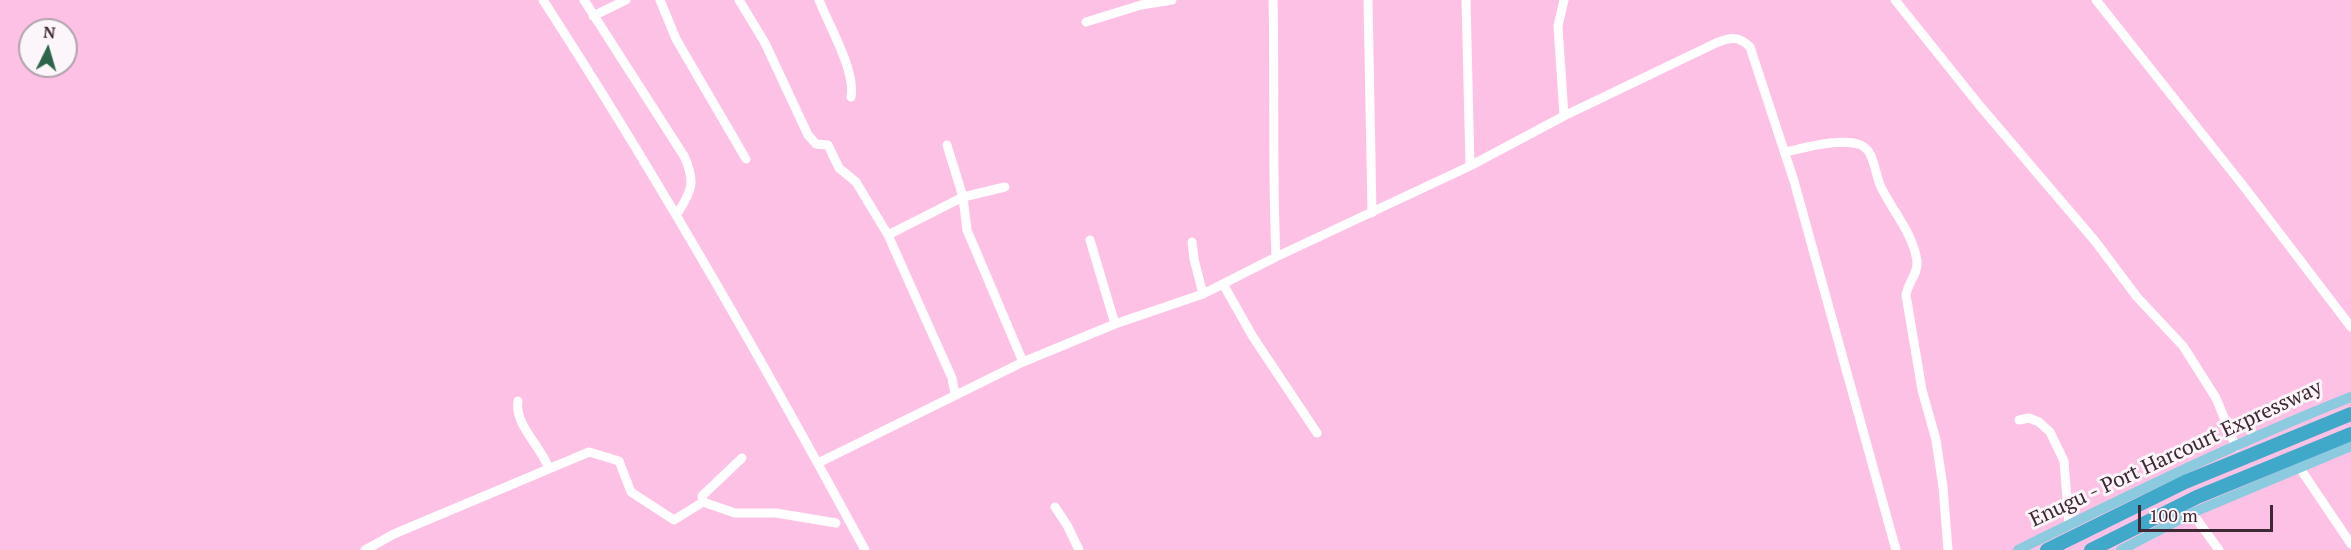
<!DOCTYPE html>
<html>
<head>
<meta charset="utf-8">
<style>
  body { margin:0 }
  #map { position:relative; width:2351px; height:550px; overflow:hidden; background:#fec1e6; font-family:"PT Serif",serif }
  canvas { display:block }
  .north { position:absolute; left:18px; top:18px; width:60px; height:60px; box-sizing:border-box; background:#fcf5f9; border:2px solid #b0a3ab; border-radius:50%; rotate:5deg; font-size:16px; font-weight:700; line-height:24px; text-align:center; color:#3f2836 }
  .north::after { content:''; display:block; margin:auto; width:21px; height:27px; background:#2d644b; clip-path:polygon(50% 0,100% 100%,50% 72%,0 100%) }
  .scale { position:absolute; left:2138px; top:505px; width:135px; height:27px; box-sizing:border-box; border:3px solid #3f2836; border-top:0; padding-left:8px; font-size:18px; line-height:21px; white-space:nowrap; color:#3f2836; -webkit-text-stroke:4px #fcf5f9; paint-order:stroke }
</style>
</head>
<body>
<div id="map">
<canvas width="2351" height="550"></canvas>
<div class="north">N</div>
<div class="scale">100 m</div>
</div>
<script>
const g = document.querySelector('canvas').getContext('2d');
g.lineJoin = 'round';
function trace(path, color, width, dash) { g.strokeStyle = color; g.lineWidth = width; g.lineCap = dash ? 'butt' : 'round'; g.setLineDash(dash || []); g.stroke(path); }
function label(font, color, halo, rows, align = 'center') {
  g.font = font + ' "PT Serif",serif'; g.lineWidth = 6; g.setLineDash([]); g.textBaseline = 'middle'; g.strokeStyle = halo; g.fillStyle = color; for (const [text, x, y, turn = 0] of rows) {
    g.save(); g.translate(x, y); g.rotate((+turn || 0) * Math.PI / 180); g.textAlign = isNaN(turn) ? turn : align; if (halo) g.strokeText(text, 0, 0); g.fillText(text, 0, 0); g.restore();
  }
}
const minor = new Path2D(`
  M543,0C659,179 764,363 865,550
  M584,0L684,156C696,182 692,191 677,214
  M660,0L676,39L746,159
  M739,0L765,43L808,135L816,144L828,145L839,168L856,182L888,235L952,378L955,394
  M819,0C829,26 856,71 851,97
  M1273,0C1275,86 1272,171 1276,257
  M1368,0L1372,213
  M1466,0L1470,166
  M1895,0L1980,106L2095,241L2137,297L2183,346L2216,398L2236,447
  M2096,0L2245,188L2351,327
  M593,16L626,0
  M1086,22L1141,5L1172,0
  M1564,116L1558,26L1564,0
  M947,145L963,197L967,230L1023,362
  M1785,152C1804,148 1840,138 1858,144C1862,145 1866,148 1869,152C1875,162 1876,176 1881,187C1893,212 1913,233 1917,261C1918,275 1908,282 1906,295L1922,390L1936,440L1943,487L1948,550
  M888,235L963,197L1005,187
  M1090,240L1115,324
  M1192,242L1194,259L1203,294
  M1223,284L1253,337L1317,433
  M518,401C514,425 542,447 549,469
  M2019,420L2029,418L2039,422L2050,432L2064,461L2069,525
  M818,463L1023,362L1115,324L1203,294L1276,257L1470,166L1564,116L1716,43C1731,37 1739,36 1750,47L1794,181L1896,550
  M2299,467L2351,544
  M703,502L702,496L742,458
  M1055,507L1067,525L1079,550
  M2192,513L2219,550
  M365,550L394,534L589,452L619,461L631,492L674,520L703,502L735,513H776L836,523`);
const major = new Path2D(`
  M2018,550C2127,496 2237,442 2351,397
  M2121,550L2192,513L2351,446`);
const highway = new Path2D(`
  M2047,550L2185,482L2351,414
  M2091,550L2197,497L2351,434`);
const streetNames = [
  ["Enugu - Port Harcourt Expressway",2176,454,-25]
];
trace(minor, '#fff', 9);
trace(major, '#8ccbdf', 10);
trace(highway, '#40a9c9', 14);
label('21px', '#3f2836', '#fcf5f9', streetNames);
</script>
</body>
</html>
